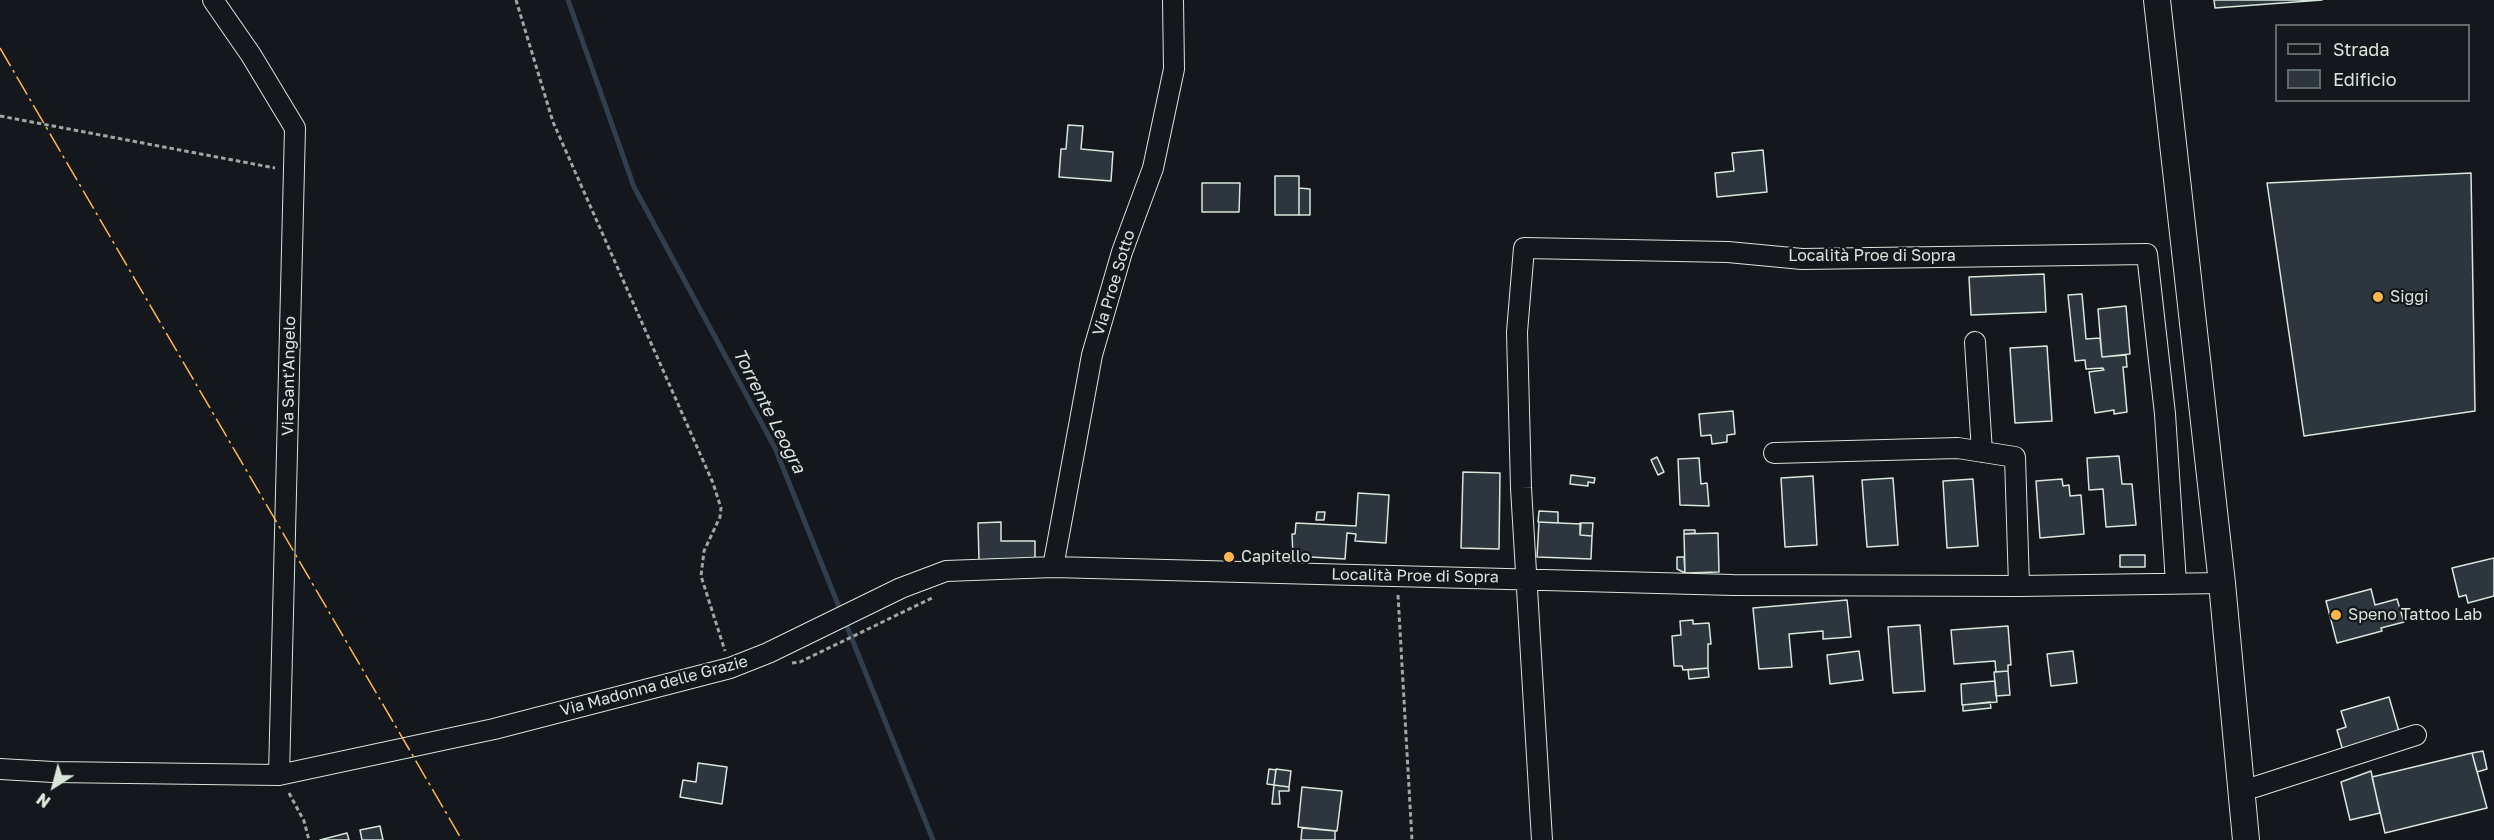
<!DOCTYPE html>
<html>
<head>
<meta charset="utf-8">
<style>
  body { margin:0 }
  #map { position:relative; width:2494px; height:840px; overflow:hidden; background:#14181c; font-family:"Golos Text",sans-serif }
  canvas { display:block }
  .legend { position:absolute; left:2275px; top:24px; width:195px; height:78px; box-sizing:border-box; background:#14181c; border:2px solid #626a69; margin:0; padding:8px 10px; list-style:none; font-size:18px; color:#d8e6dc }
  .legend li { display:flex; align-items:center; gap:12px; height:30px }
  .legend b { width:30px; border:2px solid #626a69 }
  .north { position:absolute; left:24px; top:756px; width:60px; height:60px; -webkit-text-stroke:4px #14181c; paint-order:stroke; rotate:216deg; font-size:16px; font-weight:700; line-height:24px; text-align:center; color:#d8e6dc }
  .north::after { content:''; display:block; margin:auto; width:21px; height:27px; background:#d8e6dc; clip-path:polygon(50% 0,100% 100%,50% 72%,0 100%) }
</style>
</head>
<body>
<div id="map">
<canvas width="2494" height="840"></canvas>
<ul class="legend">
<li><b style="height:8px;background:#14181c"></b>Strada</li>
<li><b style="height:16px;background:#2c363c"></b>Edificio</li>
</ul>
<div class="north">N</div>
</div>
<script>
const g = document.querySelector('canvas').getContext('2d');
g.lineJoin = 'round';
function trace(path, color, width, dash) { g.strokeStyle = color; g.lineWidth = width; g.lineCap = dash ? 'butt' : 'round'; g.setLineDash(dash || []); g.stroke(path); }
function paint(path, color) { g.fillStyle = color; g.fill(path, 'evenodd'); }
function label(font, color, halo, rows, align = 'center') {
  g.font = font + ' "Golos Text",sans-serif'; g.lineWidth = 4.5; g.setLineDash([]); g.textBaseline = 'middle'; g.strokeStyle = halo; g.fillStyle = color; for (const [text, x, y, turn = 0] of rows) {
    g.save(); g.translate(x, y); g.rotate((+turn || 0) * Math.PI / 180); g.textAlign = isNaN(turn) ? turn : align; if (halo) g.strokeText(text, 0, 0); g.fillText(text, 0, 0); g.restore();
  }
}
const stream = new Path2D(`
  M568,0L634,187L775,448L933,840`);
const building = new Path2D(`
  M2214,0H2322L2215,8Z
  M1068,125L1083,126L1081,149L1113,152L1111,181L1059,177L1061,149H1066Z
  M1763,150L1767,192L1717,197L1715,173L1734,171L1732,153Z
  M2471,173L2475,411L2304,436L2267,183Z
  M1275,176H1299V215H1275Z
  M1202,183H1240L1239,212H1202Z
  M1299,188L1310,189V215H1299Z
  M2044,274L2046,312L1971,315L1969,277Z
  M2082,294L2086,339L2100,338L2102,357L2126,355L2127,367H2123L2127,412L2114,414V410L2095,413L2089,372L2104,370L2103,368L2086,369L2085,360L2075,361L2068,295Z
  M2126,306L2130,354L2102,357L2098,309Z
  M2047,346L2052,421L2015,423L2010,348Z
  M1733,411L1735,434L1727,435V442L1712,444L1711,435L1701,436L1699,414Z
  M2119,456L2122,484H2132L2136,525L2106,527L2103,489L2089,490L2087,458Z
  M1657,457L1664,472L1658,475L1651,460Z
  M1699,458L1701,484L1707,483L1709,506L1680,505L1678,459Z
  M1463,472L1500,473L1499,549L1461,548Z
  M1571,475L1595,478L1594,483L1588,482V486L1570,484Z
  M1813,476L1817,545L1785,547L1781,478Z
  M1893,478L1898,545L1867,547L1862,480Z
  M1973,479L1978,546L1947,548L1943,481Z
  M2062,479L2063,486L2069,485L2070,496L2081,495L2084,534L2040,538L2036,481Z
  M1358,493L1389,495L1386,543L1355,541L1356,534L1347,533L1345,559L1293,556L1292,534H1295L1296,523L1356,526Z
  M1539,511L1558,512V523L1538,522Z
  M1317,512H1325L1324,520H1316Z
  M1001,522V541H1035V558L979,560L978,523Z
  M1539,522L1581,524L1580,535L1592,536L1591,559L1537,557Z
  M1580,523H1593L1592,536L1580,535Z
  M1684,530H1695V533L1684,534Z
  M1718,533L1719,572L1685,573L1684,534Z
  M2120,555H2145V567H2120Z
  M1677,557H1684L1685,573L1677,569Z
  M2494,558V596L2468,603L2466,595L2459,597L2452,568Z
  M2371,589L2375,605L2397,599L2404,622L2381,628L2382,631L2337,643L2326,601Z
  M1847,600L1851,637L1823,639V631L1789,634L1792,667L1759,669L1753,608Z
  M1693,620V624L1709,623L1711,644H1708V668L1683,670L1682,666H1674L1672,636L1681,635L1680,621Z
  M1920,625L1925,691L1893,693L1888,627Z
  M2008,626L2011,665H2008V671L1996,672L1995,661L1954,664L1951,630Z
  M1859,651L1863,680L1830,684L1827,655Z
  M2073,651L2077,683L2051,686L2047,654Z
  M1708,668L1709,677L1689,679L1688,670Z
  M2008,671L2010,695L1996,696L1994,672Z
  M1995,681L1997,702L1962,705L1961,684Z
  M2389,697L2400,735L2343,751L2337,730L2346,727L2341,711Z
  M1990,702L1991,708L1963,711V705Z
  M2483,751L2487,769L2477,772L2472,753Z
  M2472,753L2487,808L2385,833L2372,777Z
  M698,763L727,767L722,804L680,797L683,780L696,782Z
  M1269,769L1276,770L1274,785L1267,784Z
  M1276,769L1291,771L1289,787L1274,785Z
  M2371,771L2380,813L2350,820L2341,782Z
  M1274,785L1289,787V791H1279L1280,804H1272Z
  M1302,787L1342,791L1337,831L1298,827Z
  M380,826L383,840H362L360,830Z
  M1302,828L1335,831V840H1301Z
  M347,833L349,840H320Z`);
const path = new Path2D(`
  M516,0L553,122L713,483L721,508L720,517L704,551L701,576L725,651
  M0,116L275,168
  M1398,595L1412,840
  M792,663L800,662L932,598
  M289,793L304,821L309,840`);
const minor = new Path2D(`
  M213,0L251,55L295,128L279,775
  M1975,342L1982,452
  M1774,453L1958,448L2015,457L2019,586
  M1053,567L1092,355L1122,252L1153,168L1174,69L1173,0
  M0,769L53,772L279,775L494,729L730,668L768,653L901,588L946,571L1053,567L1733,585L2019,586L2222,583
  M2241,788L2255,787L2416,735
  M1542,840L1521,488L1517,332L1524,248L1728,252L1802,259L2147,254L2165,414L2176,583`);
const major = new Path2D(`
  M2157,0L2222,583L2246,840`);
const power = new Path2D(`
  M0,48L462,840`);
const markers = [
  [2378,297,6,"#ffb74d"],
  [1229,557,6,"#ffb74d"],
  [2336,615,6,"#ffb74d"]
];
const streetNames = [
  ["Località Proe di Sopra",1872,256],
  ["Via Proe Sotto",1114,283,-73],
  ["Via Sant'Angelo",289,376,-89],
  ["Località Proe di Sopra",1415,576,1],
  ["Via Madonna delle Grazie",654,686,-15]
];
const poiNames = [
  ["Siggi",2390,297],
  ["Capitello",1241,557],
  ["Speno Tattoo Lab",2348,615]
];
const waterNames = [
  ["Torrente Leogra",769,411,63]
];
trace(stream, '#2f3f4d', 5);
paint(building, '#2c363c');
trace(building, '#d8e6dc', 1.5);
trace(minor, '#d8e6dc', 22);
trace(major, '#d8e6dc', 28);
trace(path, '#9da8a2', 3, [4.5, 3]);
trace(minor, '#14181c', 20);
trace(major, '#14181c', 26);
trace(power, '#ffb74d', 1.5, [21, 4.5, 3, 4.5]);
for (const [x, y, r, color] of markers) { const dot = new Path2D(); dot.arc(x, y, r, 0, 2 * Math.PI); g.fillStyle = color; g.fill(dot); trace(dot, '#14181c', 2); }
label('16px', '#d8e6dc', '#14181c', streetNames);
label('16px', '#d8e6dc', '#14181c', poiNames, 'left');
label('italic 18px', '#d8e6dc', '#14181c', waterNames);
</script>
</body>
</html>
